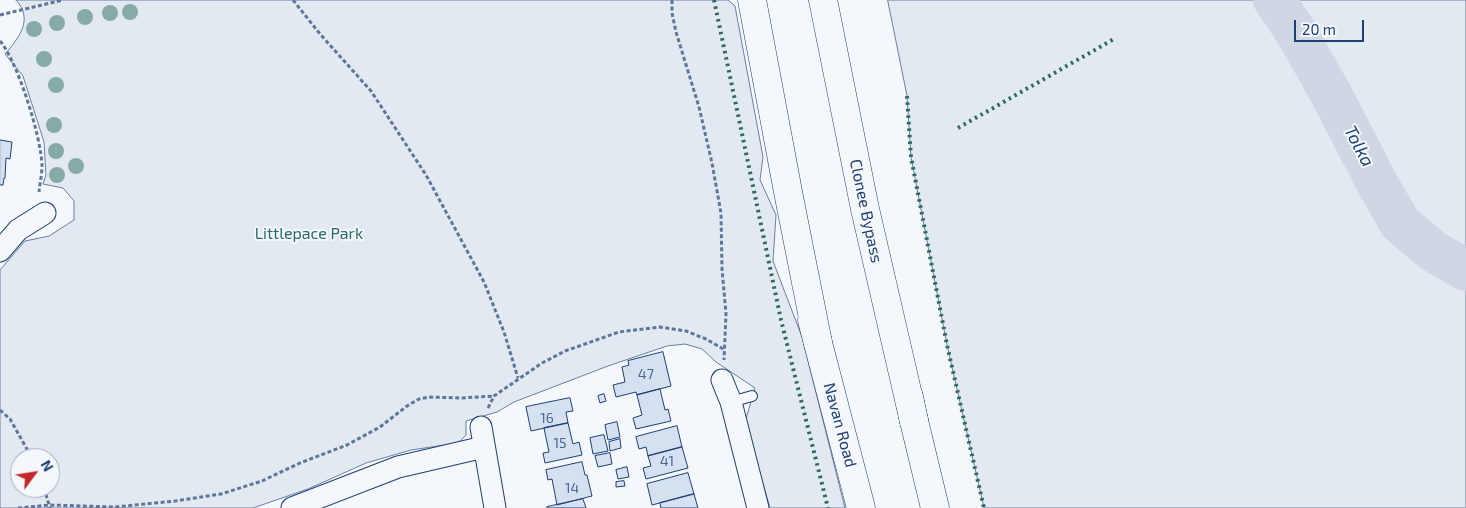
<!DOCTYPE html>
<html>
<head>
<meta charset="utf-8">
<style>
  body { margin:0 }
  #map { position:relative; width:1466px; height:508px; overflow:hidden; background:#f4f7fb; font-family:"Exo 2",sans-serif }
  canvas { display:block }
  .north { position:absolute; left:10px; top:448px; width:50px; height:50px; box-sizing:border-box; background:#f4f7fb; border:1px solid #9eadc5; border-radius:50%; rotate:59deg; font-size:14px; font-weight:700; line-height:20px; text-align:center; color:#1d3f73 }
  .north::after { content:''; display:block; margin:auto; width:18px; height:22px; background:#c62828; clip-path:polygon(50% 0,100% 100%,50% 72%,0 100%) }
  .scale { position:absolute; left:1294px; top:20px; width:70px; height:22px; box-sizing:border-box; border:2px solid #1d3f73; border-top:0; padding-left:6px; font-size:15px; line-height:18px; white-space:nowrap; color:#1d3f73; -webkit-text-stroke:4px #f4f7fb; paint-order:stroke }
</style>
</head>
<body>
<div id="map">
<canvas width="1466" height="508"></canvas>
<div class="north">N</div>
<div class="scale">20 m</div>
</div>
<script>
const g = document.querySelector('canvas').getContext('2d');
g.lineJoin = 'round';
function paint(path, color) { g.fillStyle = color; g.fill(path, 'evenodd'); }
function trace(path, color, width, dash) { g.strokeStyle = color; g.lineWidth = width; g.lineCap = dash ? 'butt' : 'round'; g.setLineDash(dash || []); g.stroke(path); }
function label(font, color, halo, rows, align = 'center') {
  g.font = font + ' "Exo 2",sans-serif'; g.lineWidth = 4; g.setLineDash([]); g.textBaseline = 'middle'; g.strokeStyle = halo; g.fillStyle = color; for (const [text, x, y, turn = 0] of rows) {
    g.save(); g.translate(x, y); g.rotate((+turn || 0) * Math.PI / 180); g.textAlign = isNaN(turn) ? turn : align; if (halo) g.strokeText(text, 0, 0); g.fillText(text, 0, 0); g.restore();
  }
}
const green = new Path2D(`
  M16,0H728L735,6L763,157L760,180L776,215L773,261L802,337L845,508H770L745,422L755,388L716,362L702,349L685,344L667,346L608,366L514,402L497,412L466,421V435L458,443L411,450L366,463L308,489L253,508H0V270L25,241L49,236L74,220V201L63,188L43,184L46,175L44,142L23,76L5,54C19,38 34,19 16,0ZM20,458H50V488H20Z
  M888,0H1265L1309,65L1384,221L1424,253L1466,280V508H984L947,345L911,157L907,96Z
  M1285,0H1466V256L1432,237L1401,209L1342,81L1321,40Z`);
const river = new Path2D(`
  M1274,0L1296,32L1331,94L1377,183L1400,223L1433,251L1466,270`);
const building = new Path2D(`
  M0,140L12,142L10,159L6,158L5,178H4L3,185H0Z
  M663,352L671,386L637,395L636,392L616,397L613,385L625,382L622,367L629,365L628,361Z
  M660,389L665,410L668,409L671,421L636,429L633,418L642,415L637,395Z
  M604,394L606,401L600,403L598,396Z
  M570,398L573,411L566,412L568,423L531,431L526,407Z
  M617,422L620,437L608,440L605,425Z
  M568,423L573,444L579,442L582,455L545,463L543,453L549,452L544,428Z
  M677,426L682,447L648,456L646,447L639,449L636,437Z
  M604,435L608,451L593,454L590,438Z
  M620,439L621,448L610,451L609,442Z
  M682,447L688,468L646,479L643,468L651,466L648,456Z
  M610,453L612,464L598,467L595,456Z
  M582,462L585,475H587L592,496L557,505L552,479L548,480L546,470Z
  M627,467L629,477L618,479L616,470Z
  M688,473L694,494L652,505L647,484Z
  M624,481L625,486L616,487V482Z
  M694,494L698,508H661L660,503Z
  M583,499L586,508H547V507Z`);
const path = new Path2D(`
  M293,0L320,34L371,91L426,175L484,282L504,332L518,378
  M672,0V13L676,32L699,107L712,163L721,213L722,269L726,314L724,360
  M0,15L63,0
  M0,41C18,62 41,137 42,165C42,174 40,183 39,192
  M488,408L494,396L542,363L565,351L619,332L660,327L686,331L706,339L725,350
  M0,410L10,419L32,458
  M44,488L50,508
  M18,508L50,505L115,507L175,501L221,494L262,481L300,463L347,445L380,427L407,406L419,399L429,397L462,398L494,396`);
const service = new Path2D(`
  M731,402L752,396`);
const minor = new Path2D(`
  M0,251L18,230L45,213
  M722,380L731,402L758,508
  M481,427L495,508
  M292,508L398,467L484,447`);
const trunk = new Path2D(`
  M812,320L861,508
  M909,397L914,421L935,508`);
const motorway = new Path2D(`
  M752,0L789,197L818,343
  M823,0L865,209L914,421`);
const hedge = new Path2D(`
  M714,0L781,320L828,508
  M907,96L911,157L947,345L984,508
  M958,128L1114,39`);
const trees = [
  [130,12],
  [110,13],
  [85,17],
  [57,23],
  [34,29],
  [44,59],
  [56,85],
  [54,125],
  [56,151],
  [76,166],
  [57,175]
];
const numberNames = [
  ["47",646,374],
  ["16",547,418],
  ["15",560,443],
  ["41",667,461],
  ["14",572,488]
];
const streetNames = [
  ["Clonee Bypass",866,211,78],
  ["Navan Road",840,425,75]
];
const parkNames = [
  ["Littlepace Park",309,234]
];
const waterNames = [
  ["Tolka",1359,146,62]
];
paint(green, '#e3e9f0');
trace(green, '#687fa3', 1);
trace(river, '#cfd7e4', 42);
paint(building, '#d5e0f0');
trace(building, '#1d3f73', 1);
trace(service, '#1d3f73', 12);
trace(minor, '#1d3f73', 23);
trace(trunk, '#1d3f73', 29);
trace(motorway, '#1d3f73', 29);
trace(path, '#5e769c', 3, [4, 2.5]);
trace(service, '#f4f7fb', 10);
trace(minor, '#f4f7fb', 21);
trace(trunk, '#f4f7fb', 28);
trace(motorway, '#f4f7fb', 28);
trace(hedge, '#2c6c60', 4, [2.5, 4]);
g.fillStyle = '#86aba6';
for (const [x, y] of trees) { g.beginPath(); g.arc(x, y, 8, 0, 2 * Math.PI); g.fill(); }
label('14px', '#4b6792', null, numberNames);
label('16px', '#1d3f73', '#f4f7fb', streetNames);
label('16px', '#2c6c60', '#f4f7fb', parkNames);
label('italic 18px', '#1d3f73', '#f4f7fb', waterNames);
</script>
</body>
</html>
